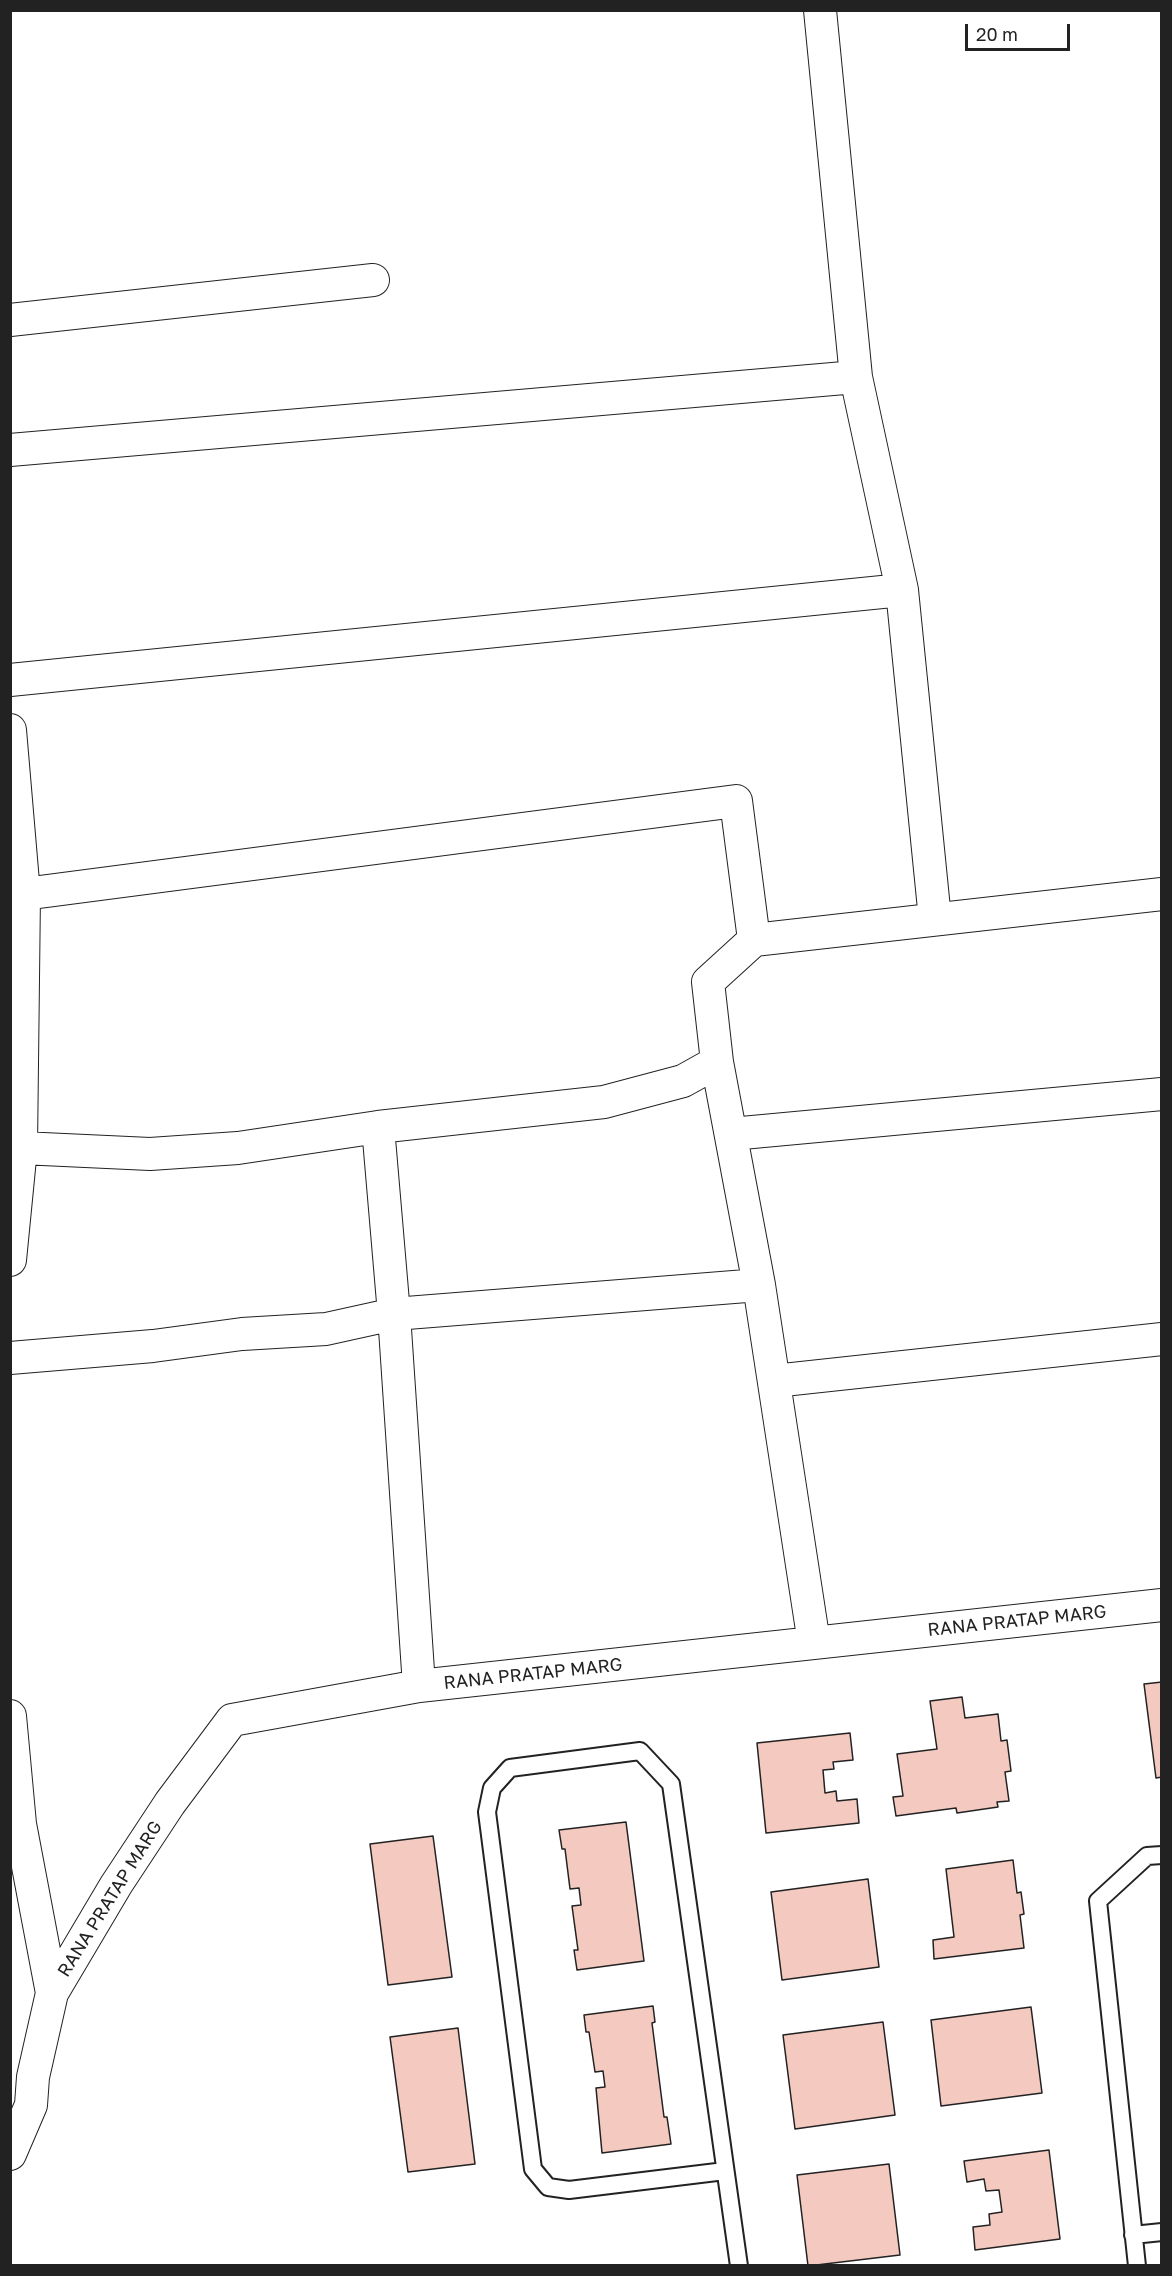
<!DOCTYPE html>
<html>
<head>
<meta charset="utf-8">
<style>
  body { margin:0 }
  #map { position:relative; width:1172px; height:2276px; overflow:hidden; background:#fff; font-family:"Golos Text",sans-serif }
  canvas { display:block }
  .frame { position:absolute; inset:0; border:12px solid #222; pointer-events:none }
  .scale { position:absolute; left:965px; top:24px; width:105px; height:27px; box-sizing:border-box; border:3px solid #222; border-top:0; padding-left:8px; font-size:18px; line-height:21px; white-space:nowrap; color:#222; -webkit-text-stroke:4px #fff; paint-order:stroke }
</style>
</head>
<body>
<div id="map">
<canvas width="1172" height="2276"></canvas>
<div class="frame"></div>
<div class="scale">20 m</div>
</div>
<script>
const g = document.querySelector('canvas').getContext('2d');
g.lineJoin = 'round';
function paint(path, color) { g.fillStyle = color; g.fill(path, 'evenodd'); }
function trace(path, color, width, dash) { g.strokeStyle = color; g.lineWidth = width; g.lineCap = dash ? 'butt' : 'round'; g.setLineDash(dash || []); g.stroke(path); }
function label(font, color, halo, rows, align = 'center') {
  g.font = font + ' "Golos Text",sans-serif'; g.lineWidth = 4.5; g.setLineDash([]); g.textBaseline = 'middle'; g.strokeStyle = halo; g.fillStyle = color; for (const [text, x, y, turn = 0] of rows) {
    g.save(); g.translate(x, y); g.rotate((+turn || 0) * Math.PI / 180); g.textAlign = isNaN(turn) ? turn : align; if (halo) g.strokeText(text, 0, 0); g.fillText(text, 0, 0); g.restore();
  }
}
const building = new Path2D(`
  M1162,1682V1777L1156,1778L1144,1684Z
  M962,1697L965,1718L998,1714L1001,1741L1007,1740L1011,1771L1005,1772L1009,1801L997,1802L998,1807L957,1813L956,1808L896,1816L893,1797L903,1796L897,1754L937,1749L930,1701Z
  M850,1733L853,1760L833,1762L834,1769L823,1770L825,1793L836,1791L837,1801L857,1799L859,1823L766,1833L757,1743Z
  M626,1822L644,1961L577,1970L574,1950H578L572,1906L581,1905L579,1888L570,1889L565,1849H562L559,1830Z
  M433,1836L452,1977L388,1985L370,1844Z
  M1013,1860L1017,1893L1021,1892L1024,1914L1020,1915L1024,1948L934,1959L933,1940L954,1937L946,1869Z
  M868,1879L879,1967L782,1980L771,1892Z
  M653,2006L655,2022L652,2023L664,2117H667L671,2144L602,2153L596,2088L605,2087L603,2071L595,2072L589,2032H586L584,2015Z
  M1031,2007L1042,2093L941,2106L931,2020Z
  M883,2022L895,2115L795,2129L783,2035Z
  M458,2028L475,2164L408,2172L390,2037Z
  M1049,2150L1060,2239L975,2250L973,2227L990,2225L989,2214L1002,2212L999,2190L986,2191L984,2179L967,2182L964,2161Z
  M889,2164L900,2255L808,2266L797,2175Z`);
const service = new Path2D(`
  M725,2171L569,2190L548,2187L533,2169L487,1812L492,1788L510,1768L640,1751L671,1784L739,2266
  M1133,2235L1162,2232
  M1137,2266L1098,1901L1147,1856L1162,1855`);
const minor = new Path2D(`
  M820,10L856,377L902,590L935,919
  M10,320L373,280
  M10,450L856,377
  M10,680L902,590
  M10,730L24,894L21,1148L10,1260
  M24,894L736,801L754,940
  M378,1127L394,1314L419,1686
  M731,1134L1162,1094
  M21,1148L150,1154L238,1148L378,1127L604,1102L683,1081L717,1062
  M10,1358L153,1346L242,1334L326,1329L394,1314L759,1285
  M774,1381L1162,1339
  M814,1643L759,1285L717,1062L708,982L754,940L1162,894
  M10,1716L20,1824L52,1993L33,2077L31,2105L10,2154
  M52,1993L116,1885L170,1803L232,1720L419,1686L1162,1605`);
const streetNames = [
  ["RANA PRATAP MARG",1017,1621,-6],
  ["RANA PRATAP MARG",533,1674,-6],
  ["RANA PRATAP MARG",110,1899,-58]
];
paint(building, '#f3c9c0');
trace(building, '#222', 1.5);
trace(service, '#222', 20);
trace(minor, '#222', 34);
trace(service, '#fff', 16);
trace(minor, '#fff', 32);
label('18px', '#222', '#fff', streetNames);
</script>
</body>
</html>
